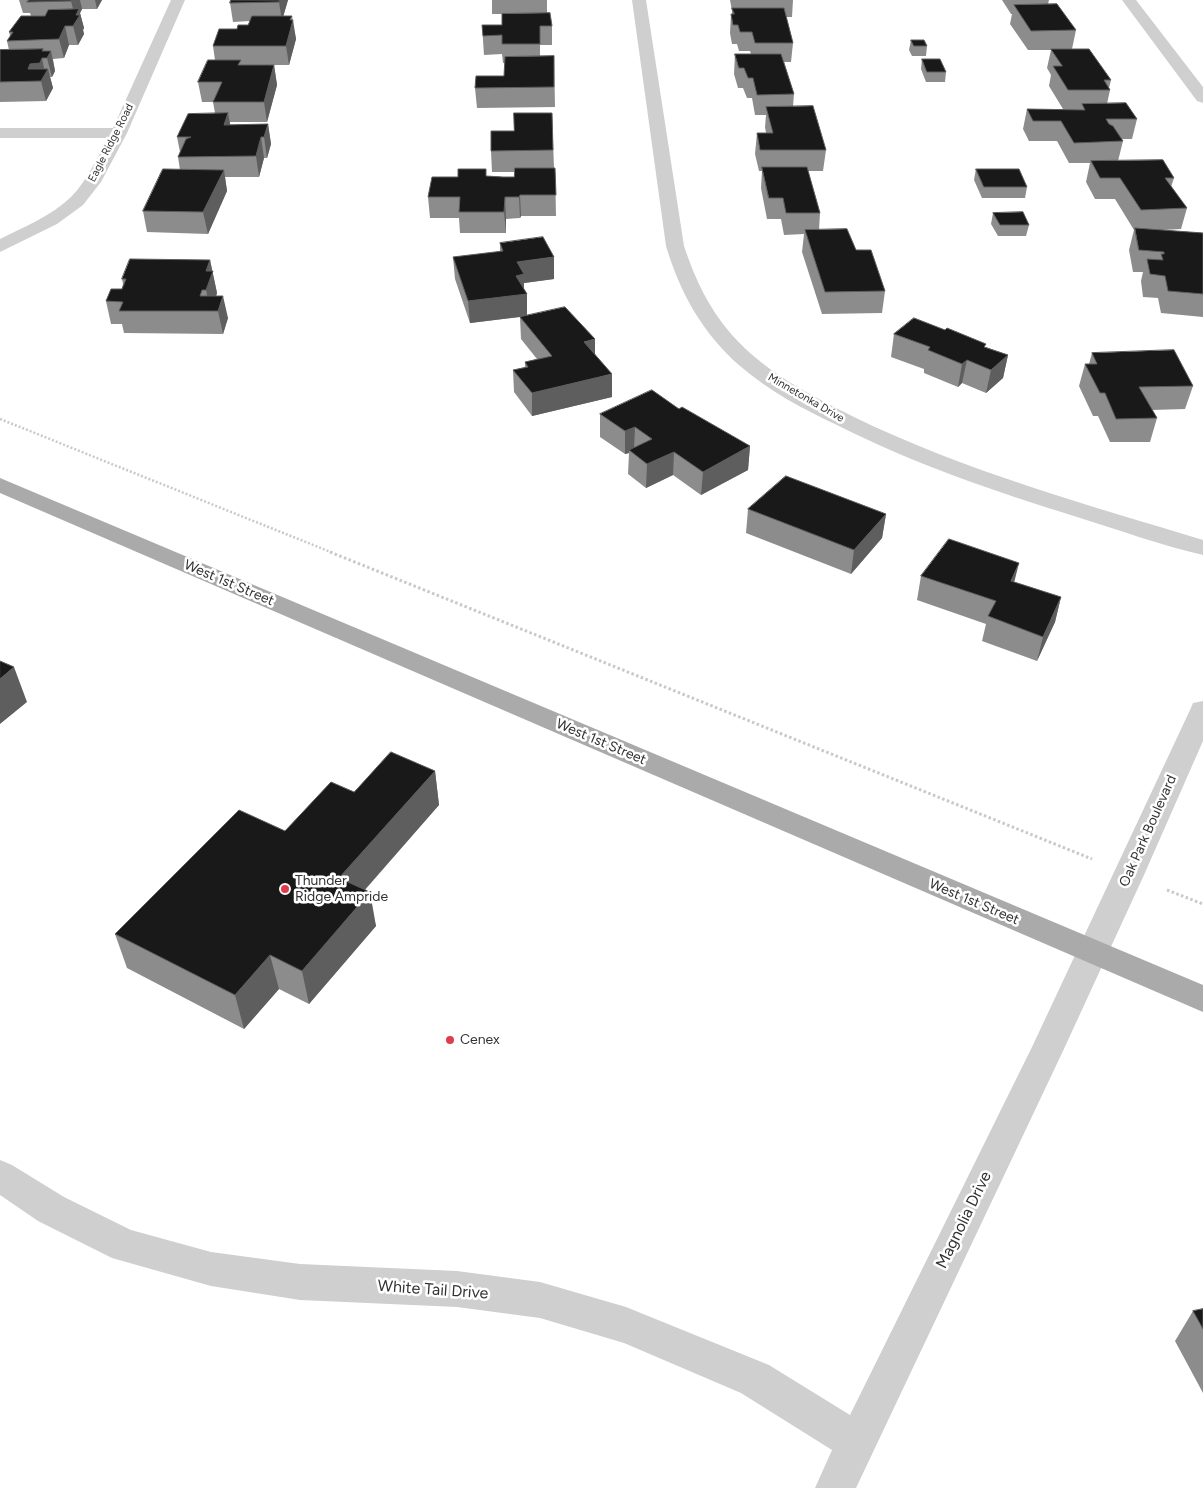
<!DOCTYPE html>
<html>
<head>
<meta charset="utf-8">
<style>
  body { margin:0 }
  canvas { display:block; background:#fff }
</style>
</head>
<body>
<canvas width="1203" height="1488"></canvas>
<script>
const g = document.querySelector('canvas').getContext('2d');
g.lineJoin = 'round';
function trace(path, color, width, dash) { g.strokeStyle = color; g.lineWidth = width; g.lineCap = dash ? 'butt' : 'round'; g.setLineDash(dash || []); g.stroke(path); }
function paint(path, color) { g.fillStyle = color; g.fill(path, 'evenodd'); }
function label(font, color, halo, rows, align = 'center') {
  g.font = font + ' Figtree,sans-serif'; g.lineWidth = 5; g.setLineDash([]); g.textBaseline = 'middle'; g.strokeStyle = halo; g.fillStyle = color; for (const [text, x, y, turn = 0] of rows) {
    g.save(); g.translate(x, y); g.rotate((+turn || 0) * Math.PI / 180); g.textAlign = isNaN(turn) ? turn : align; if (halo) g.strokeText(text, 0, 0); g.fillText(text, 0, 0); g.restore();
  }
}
const pathFar1 = new Path2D(`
  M0,419L333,553`);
const path = new Path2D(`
  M330,552L1092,859
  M1167,890L1203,904`);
const minor = new Path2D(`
  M171,0H185L127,133L101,182L83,205L57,224L0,252V239C24,227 51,216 71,197C87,181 97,158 108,138H0V128H113Z
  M632,0H646L684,246C695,279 709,309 732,335C765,372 810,395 854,417C965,471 1085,504 1203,540V555C1160,545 1119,530 1077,517C994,491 914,464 837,425C803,409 769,391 740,366C703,334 680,293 666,246Z
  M1122,0H1136L1203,87V103L1197,101Z
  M1203,701V741L1144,875L1063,1051L856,1488H815L832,1450L741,1393L624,1343L540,1318L457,1307L300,1300L211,1286L112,1258L38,1221L0,1195V1160L12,1165L64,1197L131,1230L211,1252L300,1264L457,1271L540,1282L626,1307L769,1365L850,1415L1032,1047L1190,710L1193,703Z`);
const primary = new Path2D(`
  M0,478L1203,985V1012L0,493Z`);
const wall = new Path2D(`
  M19,0H102L97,9H82L80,13L84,28L83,30L84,34L78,45H69L64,58L53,59L55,71L52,77H50L53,88L46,101L0,102V50H9L7,41L10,36L9,32L31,16L30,13H23Z
  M288,0L283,16L292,20L296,39L289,65H261H274L277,85L267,122H230V125L268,124L271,144L267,158H264L259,177H225L227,191L208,234L147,232L143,211L180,170L178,157L180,152L177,137L215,113L213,102H202L198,82L215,60L213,46L237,29L248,25L250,21L233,22L230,3Z
  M492,0H547V13L552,26V45H540V56H554L555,107L477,108L475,88L504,76L505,63H503L502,54L484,55L482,25H502V14H492Z
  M730,0H793L792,17H786L793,43L791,62H784L794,94L793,106L826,150L823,171H808L820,213L819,230L856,250L885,291L882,313L822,314L802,252L804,234L784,235L781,219H767L761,188L762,171H759L755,154L757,133H766L765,127L766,115H755L752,98H747L743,88H738L734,74L735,54H751L750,51H739L737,44H732L730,33L731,14H732V11Z
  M1002,0H1049L1048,4L1076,30L1072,49L1111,80L1109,88L1110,90L1107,104L1137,119L1132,139H1121L1123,141L1118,161L1174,178L1171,187L1187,208L1181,229L1163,230L1203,233V317L1161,313L1158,298L1143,297L1141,281L1143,272H1133L1129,250L1134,230L1115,199H1095L1086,182L1090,163H1069L1057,141H1029L1023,129L1027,109H1063L1049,86L1051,75L1047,68L1051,50H1028L1010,24L1012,14H1011Z
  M911,40L927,46L926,56H912L909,50Z
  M922,59L946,72L945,82H926L921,69Z
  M552,113L554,168H555L556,216H521L520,218L506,219V233H460L459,218H430L428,197L458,177L487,176L503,177H514L515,172H492L491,151L514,131Z
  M976,169L1027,187L1025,198H982L974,180Z
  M993,213L1029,225L1026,236H998L991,224Z
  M500,243L554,279L524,283V290L527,294V315L595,354L612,397L532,416L514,392L513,370L525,367V362L537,359L521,339L520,317L470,323L455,279L453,257L500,252Z
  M210,260L217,293L216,296L228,318L223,334L124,333L122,324H111L106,301L122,289L123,284L122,279Z
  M894,334L986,347L1008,355L1003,378L986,393L962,383L958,387L924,373V369L891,357Z
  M1092,353L1193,386L1185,409L1152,410L1157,418L1150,442H1110L1098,416H1093L1079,386L1085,364H1089Z
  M679,409L750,446L748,470L701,495L673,475L646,488L628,474L629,453L625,454L600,437V414Z
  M748,509L886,514L882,538L851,574L746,533Z
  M921,576L1014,582L1061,597L1055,622L1037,661L982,641L986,624L917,600Z
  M435,771L439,805L365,890L376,926L309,1004L279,989L244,1029L127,968L115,934L285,831L354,792Z
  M1203,1309V1393L1175,1341L1193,1311Z`);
const shadedWall = new Path2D(`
  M72,0H80L82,9L80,13L84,28L83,30L84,34L78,45L73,26L76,20L71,1Z
  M95,0H102L97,9Z
  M280,0H288L282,21L279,2Z
  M292,16L293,23V20L296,39L289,65L286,46Z
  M65,26L69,45L64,58L59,39Z
  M51,51L55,71L52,77L47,58Z
  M42,58L45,73L48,69L53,88L46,101L41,81L28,69L30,64Z
  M274,65L277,85L267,122L264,102Z
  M228,113L232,134L224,125Z
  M268,124L271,144L267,158L264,137Z
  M261,137L264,158L259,177L256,156Z
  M224,170L227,191L208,234L203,212Z
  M520,195L521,216L520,218L519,197Z
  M505,197L506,219V233L504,212Z
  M554,257V279L524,283V294H527V316L470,323L468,301L516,276L517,262Z
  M210,260L217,293L211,312L206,290V271Z
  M223,296L228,318L223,334L218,311Z
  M595,339V362L584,342Z
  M1008,355L1003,378L986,393L991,370Z
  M967,360L962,383L958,387L962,364Z
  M612,374V397L532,416V393Z
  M635,427L634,450H629V453L625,454V431Z
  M750,446L748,470L701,495L703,472Z
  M674,452L673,475L646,488L647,464Z
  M886,514L882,538L851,574L854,550Z
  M1019,563L1013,587L1011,581Z
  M1061,597L1055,622L1037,661L1043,637Z
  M14,667L27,702L0,724V679Z
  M435,771L439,805L345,912L339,878Z
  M370,892L376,926L309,1004L302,971Z
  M270,955L279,989L244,1029L235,995Z`);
const building = new Path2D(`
  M29,0H72L71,1L27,2Z
  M231,0H280L279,2L230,3Z
  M1057,4L1076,30L1031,31L1014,5Z
  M732,8H784L793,43H755L752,32H740L738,25H733L731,14H734Z
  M79,9L76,15H80L73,26H65L59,39L7,41L13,32H9L21,16H45L48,10Z
  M550,13L552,26H540V44H502V35L483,36L482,25H502V14Z
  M252,16H292L290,20H293L286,46H213L219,29H237L238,25H248Z
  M911,40H924L927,46H914Z
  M43,49L42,51H51L47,58H42L40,63L30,64L28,69H48L41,81L0,82V50Z
  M1051,49H1089L1111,80H1104L1110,90H1068L1053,66H1062Z
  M735,54H781L794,94L757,95L753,78H748L744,68H739Z
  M554,56V87L475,88L476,76H504L505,57Z
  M922,59H940L946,72H927Z
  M208,60H241L238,65H274L264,102H213L222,82H198Z
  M1126,103L1137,119H1106L1109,124L1113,126L1123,141L1074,143L1061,121H1033L1027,109L1085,110L1082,104Z
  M813,106L826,150H760L757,133H773L766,107Z
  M228,113L224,125L268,124L264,137H261L256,156L178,157L186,139L191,137H177L188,114Z
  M514,113H552L553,150L491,151V131H514Z
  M1163,160L1174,178H1165L1187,208L1141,210L1120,178H1100L1091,161Z
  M762,167H807L820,213H786L783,198H769Z
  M515,168H555L556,195H520L519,197H505L504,212H459L460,197H428L432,177H458V169H486V176L503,177H514Z
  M163,169L224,170L203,212L143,211Z
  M976,169H1019L1027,187H984Z
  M1023,212L1029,225H1000L993,213Z
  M1135,228L1203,233V294L1168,291L1165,276L1150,274L1147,259L1163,260L1161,254H1164V252L1139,250Z
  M847,229L856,250H871L885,291L825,292L805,230Z
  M543,237L554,257L517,262L524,274L516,276L527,294L468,301L453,257L503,251L500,243Z
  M130,259L210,260L206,271H213L206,290H202L200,296H223L218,311H119L123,302L106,301L111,289H122L126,279H122Z
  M565,307L595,339L584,342L612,374L532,393L513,370L528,367L525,362L552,356L520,317Z
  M914,318L945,330L947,328L986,344L984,347L1008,355L991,370L967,360L962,364L928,350L930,347L894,334Z
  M1174,350L1193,386L1139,387L1157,418L1116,419L1105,393H1100L1085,364H1097L1092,353Z
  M652,390L679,409L682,407L750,446L703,472L674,452L647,464L629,450L652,439L635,427L625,431L600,414Z
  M786,476L886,514L854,550L748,509Z
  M949,539L1019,563L1011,581L1061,597L1043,637L988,616L996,601L921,576Z
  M0,661L14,667L0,679Z
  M391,752L435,771L339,878L370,892L302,971L270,955L235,995L115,934L239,810L285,831L331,782L354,792Z
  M1203,1309V1329L1193,1311Z`);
const markers = [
  [285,889,5,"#df3d4b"],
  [450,1040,5,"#df3d4b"]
];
const farStreetnames = [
  ["Eagle Ridge Road",111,143,-63],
  ["Minnetonka Drive",806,398,30]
];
const streetNames = [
  ["West 1st Street",229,583,23],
  ["West 1st Street",601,742,23],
  ["Oak Park Boulevard",1148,831,-66],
  ["West 1st Street",974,902,23]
];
const poiNames = [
  ["Thunder",295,881],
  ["Ridge Ampride",295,897],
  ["Cenex",460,1040]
];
const nearStreetnames = [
  ["Magnolia Drive",964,1220,-64],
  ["White Tail Drive",433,1290,4]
];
trace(pathFar1, '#c9c9c9', 2.5, [2, 2]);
trace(path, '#c9c9c9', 3, [2.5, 2.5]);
paint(minor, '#cfcfcf');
paint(primary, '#aaa');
paint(wall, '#8c8c8c');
paint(shadedWall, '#5e5e5e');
paint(building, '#191919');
trace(building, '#5e5e5e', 1);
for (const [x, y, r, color] of markers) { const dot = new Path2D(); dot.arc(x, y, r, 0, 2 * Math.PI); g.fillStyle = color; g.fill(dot); trace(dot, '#fff', 2); }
label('11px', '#323232', '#fff', farStreetnames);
label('14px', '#323232', '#fff', streetNames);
label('14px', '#323232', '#fff', poiNames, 'left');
label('16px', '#323232', '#fff', nearStreetnames);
</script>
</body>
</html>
